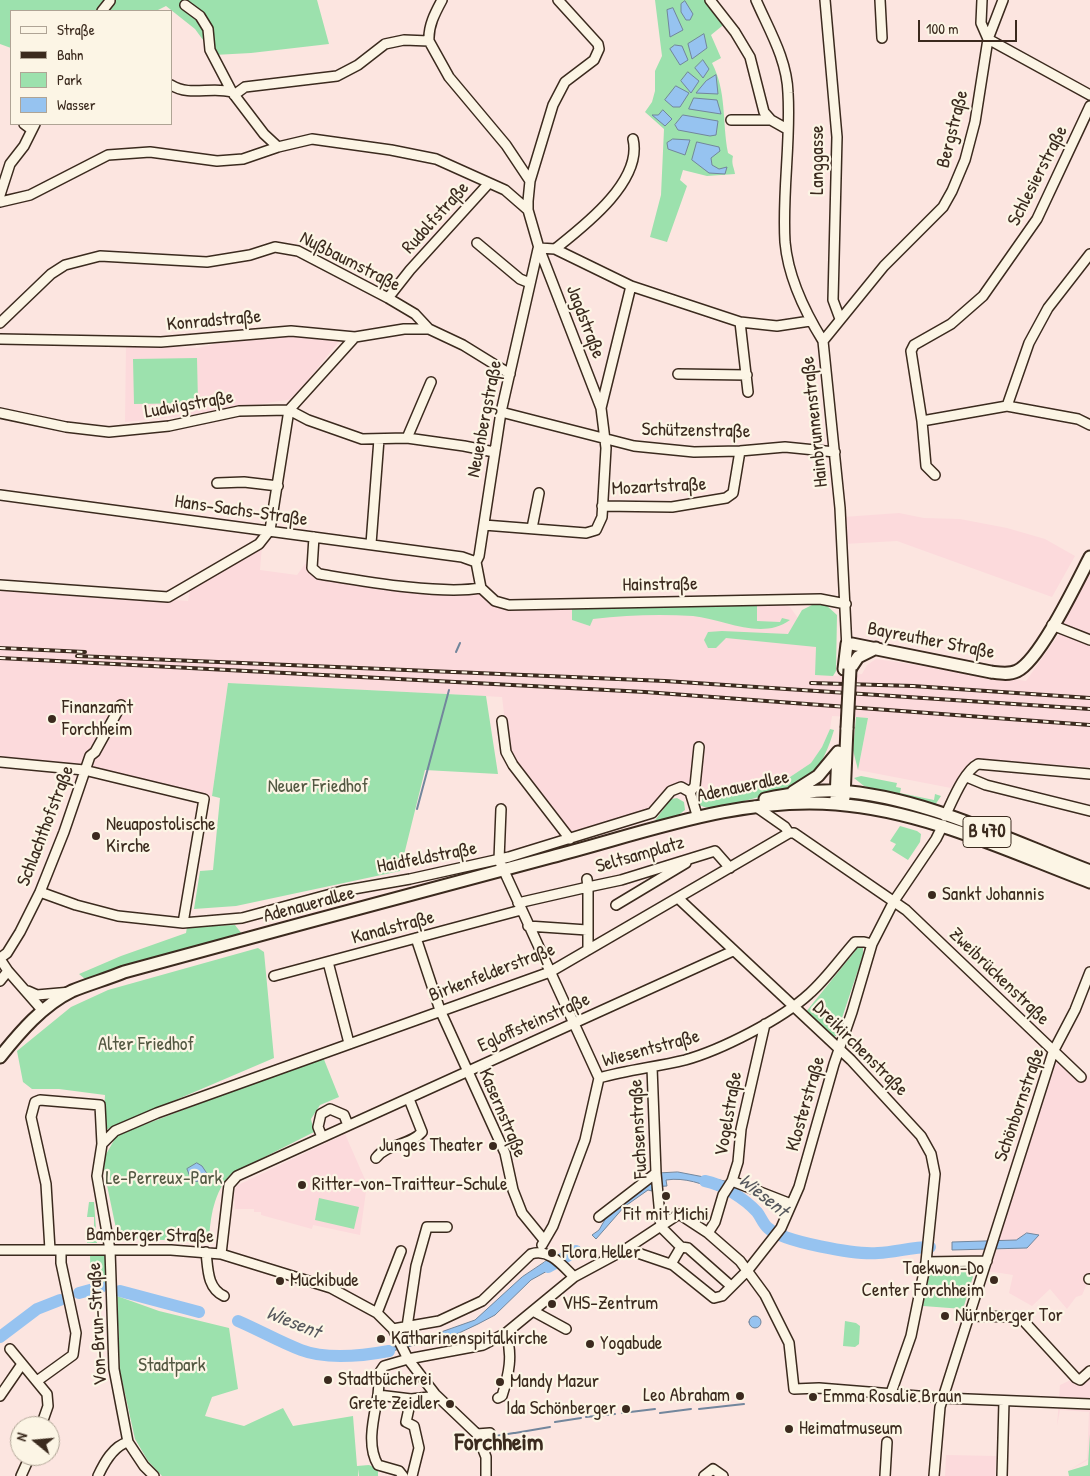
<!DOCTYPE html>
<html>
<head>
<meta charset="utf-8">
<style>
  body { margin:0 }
  #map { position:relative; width:1090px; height:1476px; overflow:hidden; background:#fce5e0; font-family:"Patrick Hand",sans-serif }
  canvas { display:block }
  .legend { position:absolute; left:10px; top:10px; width:162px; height:115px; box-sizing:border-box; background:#fcf5e5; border:1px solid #afa495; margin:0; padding:6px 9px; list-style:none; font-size:15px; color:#3b2a1e }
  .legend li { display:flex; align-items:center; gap:10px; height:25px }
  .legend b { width:25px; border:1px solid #afa495 }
  .north { position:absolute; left:10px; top:1416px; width:50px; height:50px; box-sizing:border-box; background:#fcf5e5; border:1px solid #afa495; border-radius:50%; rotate:287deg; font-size:14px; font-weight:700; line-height:20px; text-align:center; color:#3b2a1e }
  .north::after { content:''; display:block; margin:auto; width:18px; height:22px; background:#3b2a1e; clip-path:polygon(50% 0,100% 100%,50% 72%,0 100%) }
  .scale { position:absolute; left:918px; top:20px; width:99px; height:22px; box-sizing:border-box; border:2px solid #3b2a1e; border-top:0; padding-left:6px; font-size:15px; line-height:18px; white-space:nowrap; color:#3b2a1e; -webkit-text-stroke:4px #fcf5e5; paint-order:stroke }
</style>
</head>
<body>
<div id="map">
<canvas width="1090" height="1476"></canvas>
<ul class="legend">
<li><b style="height:6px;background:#fcf5e5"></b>Straße</li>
<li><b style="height:6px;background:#3b2a1e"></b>Bahn</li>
<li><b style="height:14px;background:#9ce1ad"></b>Park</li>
<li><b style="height:14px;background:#96c3f0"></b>Wasser</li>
</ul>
<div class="north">N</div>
<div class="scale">100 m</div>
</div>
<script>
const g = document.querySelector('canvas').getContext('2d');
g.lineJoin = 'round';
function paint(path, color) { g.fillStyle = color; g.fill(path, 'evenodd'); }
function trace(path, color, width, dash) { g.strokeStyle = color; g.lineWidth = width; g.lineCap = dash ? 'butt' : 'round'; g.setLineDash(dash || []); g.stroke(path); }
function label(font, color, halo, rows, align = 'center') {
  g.font = font + ' "Patrick Hand",sans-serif'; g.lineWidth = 4.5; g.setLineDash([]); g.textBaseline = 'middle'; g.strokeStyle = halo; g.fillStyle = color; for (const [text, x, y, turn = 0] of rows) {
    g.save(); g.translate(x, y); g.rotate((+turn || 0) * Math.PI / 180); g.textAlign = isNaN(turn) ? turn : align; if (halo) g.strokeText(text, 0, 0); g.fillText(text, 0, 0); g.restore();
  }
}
const built = new Path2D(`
  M278,336L339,341L293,399L185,416L125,422L126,345L198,348L230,340Z
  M899,513L924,518L960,519L1007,528L1045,539L1075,556L1052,597L897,541L844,544L843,517Z
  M262,545L260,570L297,575L305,564L310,563L309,573L319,576L481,592L486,599L498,606L782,604L790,607L836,671L833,676L862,674L867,665L876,659L1026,681L1059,634L1090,564V767L972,759L951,788L858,770L868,718L832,716L830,729L822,747L811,763L790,777L713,796L688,783L674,784L665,791L651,809L569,832L509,755L502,697L228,683L212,796L204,801L84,773L0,764V587L188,601L190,589Z
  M1054,1057L1078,1080L1085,1073L1090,1078V1277L1082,1295L1076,1297L1067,1309L1050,1289L1032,1306L1009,1293L1013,1275L987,1271L994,1250L1027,1248L1024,1237L1016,1240H997Z
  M345,1134L367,1184L360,1235L313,1225L312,1229L261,1215V1212H254V1209H235L234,1193L236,1186Z
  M1090,1371V1459L1068,1471L1087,1459L1089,1412L1060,1410L1057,1426L1060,1385Z
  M946,1455L996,1456L995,1476H945Z`);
const green = new Path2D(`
  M0,0H317L329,44L251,53L214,55L195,29L166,6L156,11H11V48L0,44Z
  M655,0H710L727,22L711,35L721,58L712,63C727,92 722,122 728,153L733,156C731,164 734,167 735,174L707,176L683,170L680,180L687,186L667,242L650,237L661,195L664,129L645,112L652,102L655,91V71L662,56Z
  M197,358L198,403L134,404L133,359Z
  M757,603V621L780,622L782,618L790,620C761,641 724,619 693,616C659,614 627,615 593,619L590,626L572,620V606Z
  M812,605H826L837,615L836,671L833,676L815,675L816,647L726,638L716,648H708L704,640L708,632L722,631L788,634L802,610Z
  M228,683L486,696L498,774L425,770L400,871L236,906L194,909L200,871L213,870L220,798L212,796Z
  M856,717L868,718L858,770L853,750Z
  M830,729L834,730C829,747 822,764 810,777C800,787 717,811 704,807C701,806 697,803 694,802L698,790L713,796L790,777L811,763L822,747Z
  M861,776L897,783L896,787L901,788L900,793L934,800L935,794L941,796L935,805L864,786L854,778Z
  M849,797L870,799L930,814L928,817L850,800Z
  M677,798L684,802L685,810L677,816L653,823L671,799Z
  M900,826L917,831L921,834L920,842L908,860L892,850L896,844L890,841Z
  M235,925L242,934L113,969L85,979L79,974L121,956L186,933L187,927Z
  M856,945H863V955L836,1036L833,1037L805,1013L856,950Z
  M258,948L264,952L274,1058L103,1131L105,1095L59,1089H32L23,1082L17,1051L71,1007L108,990Z
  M323,1057L339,1097L320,1105L311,1119L314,1132L231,1174C214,1191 210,1218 209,1242L118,1238L104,1171L105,1156L117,1135Z
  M319,1198L359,1207L354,1229L315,1220Z
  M89,1202H94L97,1243H87V1230H94V1217H87Z
  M90,1255H106V1284L91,1285Z
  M931,1267H976L963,1309L923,1306Z
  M117,1296L159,1311L229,1328L238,1389L212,1397L205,1416L244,1426L283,1408L293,1426L353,1416L357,1466L369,1465L378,1469V1476H359L358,1469V1476H162L148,1461L135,1439L120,1371Z
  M845,1321L856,1323L860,1326L859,1344L855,1347L843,1346Z
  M1090,1434V1476H1069L1068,1471L1088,1465Z`);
const water = new Path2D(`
  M685,1L693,14L690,20H686L681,12V4Z
  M673,8L683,30L670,37L667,10Z
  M704,34L707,48L692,59L688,44Z
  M675,45L682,46L688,60L680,65L670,49Z
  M703,60L709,69L703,78L695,68Z
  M688,72L699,81L691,93L681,81Z
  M716,75L718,94L696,93L706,81Z
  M676,86L689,93L680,107H673L665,100Z
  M694,98L717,100L721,114L689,109Z
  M663,110L672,119L665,126L652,115H658Z
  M683,115L718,121L716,135L710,136L678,130L675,125Z
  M673,139L690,140L685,155L668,149L667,143Z
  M697,142L719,147L720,151L711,158L712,165L719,169L727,167L725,174L709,173L692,160Z
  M197,1163L202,1166L208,1175L206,1180L192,1182L187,1169Z
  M678,1172L725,1181L719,1191C703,1184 685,1177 666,1180L667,1186L652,1187V1191L648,1190L624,1207L596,1239L592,1235L599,1230L607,1216L652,1178L661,1173Z
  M1027,1233L1039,1235L1027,1248L952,1250V1242L1016,1240Z
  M548,1260L558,1265L531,1280L495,1315L478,1324L459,1333L374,1356L371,1352L407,1344L475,1320L522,1277Z
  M749 1322a6 6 0 1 1 12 0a6 6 0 1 1-12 0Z`);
const stream = new Path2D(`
  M456,652L460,643
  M417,809L449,690
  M699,1409L744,1404
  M622,1413L655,1409
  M660,1413L691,1409
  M586,1417L615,1414
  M555,1422L581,1418
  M515,1433L550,1427
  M489,1437L514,1433`);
const river = new Path2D(`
  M705,1181C722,1184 745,1199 757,1212C761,1217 763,1224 768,1228C783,1242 857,1255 878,1253C896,1252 912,1247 930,1247
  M548,1267L576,1251
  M120,1291L199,1312
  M79,1293L101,1287
  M238,1321C259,1330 280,1342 301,1350C327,1360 362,1356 389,1351
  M0,1337L37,1309L60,1300`);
const minor = new Path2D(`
  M558,0L598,44L599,49L594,60L565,82L553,105L530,181L528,201V210L539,248L601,408
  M710,0L735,32L750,57L764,112L771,120L787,129
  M756,0C769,30 787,59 788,93C791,142 782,192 785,242C788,276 805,312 823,341L840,508L847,649
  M825,0L837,137L833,300L840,319
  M880,0L882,38
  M982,0L981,23L988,39
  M185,5L200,16L208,29L210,50L232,92L264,134L278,147
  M102,11L110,1
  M988,39L1090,95
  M429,41L449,77L506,145L530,181
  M171,85C190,97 211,86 232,92
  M234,95L245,87L337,76L358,65L385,44L404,40L429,41C428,26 435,13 442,0
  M731,120H771
  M24,124L32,130
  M0,195L10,164L24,146L35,124
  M0,202L30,195L108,155L150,152L217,161L243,159L278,147L312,139L391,150L436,159L505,190L528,210
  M477,243L520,279L530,283
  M539,248L555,249L631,286L740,322L777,326L810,321
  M555,249C584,226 643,181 633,139
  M388,298L410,270L489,183
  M740,322L748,392
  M0,323L51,274L65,265L100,256L207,262L250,255L275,247L298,251L388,298L415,314L429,329L463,345L510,374
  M0,339L161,342L291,331L355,337L404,329H429
  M823,341L884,266L943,207L952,191L965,160L975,122L988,39L1003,0
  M678,374L747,375
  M1007,406L1029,343L1048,308L1090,254
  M501,412L634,446L694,452L740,451L785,447L835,452
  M0,413L66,427L109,432L169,426L239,411L289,410L308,420L362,439L407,438L464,446L494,452
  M922,421L911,351L914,345L951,324L983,296L1037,219L1090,106
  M407,438L431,382
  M935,475L926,466L922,421L1007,406L1078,419L1090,425
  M217,483L244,482L278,486
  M0,495L462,557L476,562
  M602,506L672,507L726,498L733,493L740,451
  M484,525L586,533L596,530L602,517L606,448L601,408L631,286
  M532,528L539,493
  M314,537L312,568L319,574C362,581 439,595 481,588
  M371,544L379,439
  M476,562L481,588L495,601L509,605L820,599L846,604
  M476,562L479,556L501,412L538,249
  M0,585L168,597L259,544L270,530L289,410L355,337
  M1052,625L1090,640
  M502,721L506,752L513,765L570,839
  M0,762L84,770L204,799L183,923
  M967,777L986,785L1090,811
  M690,792L695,786L699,747
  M755,806L785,827L789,833
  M501,809L499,860L599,1078
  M945,816C952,802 964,771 978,764L1090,774
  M587,879L588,887L621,880L715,851L730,868
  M40,892L76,905L118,916L183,923L242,918L342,891L410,879L509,857L652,813L671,791L681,787L690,792L697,815
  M679,899L851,1060L921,1136L931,1154L935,1174L926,1262L911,1336L891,1393
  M518,903L588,887V950
  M616,905L686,863
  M528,926L587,930
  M416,938L440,1010L505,1153L513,1190L522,1213L544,1240
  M0,958L7,953L20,932L40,892L64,832L90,756L95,752L121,705
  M0,959L8,971L43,1011
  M328,962L349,1043
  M274,976L521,910
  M0,981L8,971
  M28,991L37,995L71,992
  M652,1067L656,1173L661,1227L681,1247L688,1248L731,1286
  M599,1078C627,1070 656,1067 685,1060C721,1050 782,1019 809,994C826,979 840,959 855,942H864L872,944
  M322,1137L318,1127L321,1114L330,1109L344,1115L348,1125
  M102,1144L115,1131L157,1113L550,972L789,833H794L906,910L1081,1077
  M376,1158C387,1143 410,1146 422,1132L409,1099
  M732,1181L791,1204
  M599,1217L656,1173
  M708,1233L715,1222L723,1195L732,1181L738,1162L741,1129L765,1024
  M542,1245L553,1226L585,1140L599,1078
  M626,1249L673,1265L714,1298L722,1296L748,1270L781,1228L799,1187L834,1064L852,1012L872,944L894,901L936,839L943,825
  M0,1250H171L221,1254L331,1288L377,1313L393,1329L408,1359L435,1394L477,1434L486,1457V1476
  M50,1250L46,1184L31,1117L35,1102L40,1100L100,1105L102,1144L97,1176L110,1250L114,1369L128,1442L144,1466L154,1476
  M206,1252C208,1269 207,1288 224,1296
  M221,1254L228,1193L229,1185L237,1176L733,951
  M926,1262L987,1261
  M671,1264L681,1247
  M1089,1279H1090
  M533,1311L566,1329
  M377,1313L401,1251
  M969,1316L1020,1317L1076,1378L1080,1380L1090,1371
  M407,1327L416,1266L427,1227H447
  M393,1329L439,1321L482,1301L531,1254C549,1248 562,1265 574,1277
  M10,1349L47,1394L48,1406L41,1426
  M37,1381L73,1355L76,1333L61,1263V1250
  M378,1395L380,1372L384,1366L408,1359L483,1345L506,1333L574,1277L626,1249L679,1214L708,1233L740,1261L765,1295L789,1343L794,1389L819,1388L943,1398L1090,1404
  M0,1396L22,1364
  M498,1398L502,1396C509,1374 513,1355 506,1333
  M477,1434L490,1433
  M21,1476L30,1456
  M98,1476C104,1463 113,1446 128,1442
  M403,1476L399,1471L378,1465C366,1445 374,1417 378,1395L411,1399
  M412,1476L419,1448L414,1426L406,1422L411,1399L429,1397L435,1394
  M704,1476L713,1469L723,1476
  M885,1476L887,1442
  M934,1476L940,1407L1053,1052L1075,1010L1090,972
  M1002,1476L1004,1401`);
const major = new Path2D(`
  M844,669L847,644H852L991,672C999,673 1009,675 1017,671C1040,660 1077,582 1090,557
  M850,669L858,657L876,648
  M793,792L818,776L838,752
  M844,798L847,728
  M765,799C789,794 813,790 837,791C920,795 1013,842 1090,871
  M836,799L838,752
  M0,1057C20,1032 43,1005 72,991C89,984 107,979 124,972C266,933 409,895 551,857C644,833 740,796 836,804C925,811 1008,851 1090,882`);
const rail = new Path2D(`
  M0,648L85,652
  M77,656L665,681L1090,709
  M0,658L645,692L1090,725
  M811,683L913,686L1090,698`);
const majorBridge = new Path2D(`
  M847,728L850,669`);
const markers = [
  [52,719,5,"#3b2a1e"],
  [96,836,5,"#3b2a1e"],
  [932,895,5,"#3b2a1e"],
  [493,1146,5,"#3b2a1e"],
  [302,1185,5,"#3b2a1e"],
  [666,1196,5,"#3b2a1e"],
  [552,1253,5,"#3b2a1e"],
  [994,1280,5,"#3b2a1e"],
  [280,1281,5,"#3b2a1e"],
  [552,1304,5,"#3b2a1e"],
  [945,1316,5,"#3b2a1e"],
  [381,1339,5,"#3b2a1e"],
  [590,1344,5,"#3b2a1e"],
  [328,1380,5,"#3b2a1e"],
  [500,1382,5,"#3b2a1e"],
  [740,1396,5,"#3b2a1e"],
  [813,1397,5,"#3b2a1e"],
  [450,1404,5,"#3b2a1e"],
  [626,1409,5,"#3b2a1e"],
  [789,1429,5,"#3b2a1e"]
];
const shields = [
  [987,832,48]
];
const shieldNames = [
  ["B 470",987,832]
];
const streetNames = [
  ["Bergstraße",953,129,-76],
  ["Langgasse",818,160,-90],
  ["Schlesierstraße",1038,176,-63],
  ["Rudolfstraße",436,218,-48],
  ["Nußbaumstraße",350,262,27],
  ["Konradstraße",214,321,-5],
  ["Jagdstraße",585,322,69],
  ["Ludwigstraße",189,405,-10],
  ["Neuenbergstraße",485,419,-79],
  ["Hainbrunnenstraße",815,422,-96],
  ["Schützenstraße",696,431,1],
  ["Mozartstraße",659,487,-3],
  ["Hans-Sachs-Straße",241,511,8],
  ["Hainstraße",660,585,-1],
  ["Bayreuther Straße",931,641,11],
  ["Adenauerallee",743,787,-12],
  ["Schlachthofstraße",46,826,-69],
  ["Seltsamplatz",640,855,-16],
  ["Haidfeldstraße",427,858,-11],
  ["Adenauerallee",309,905,-15],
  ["Kanalstraße",393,928,-15],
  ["Birkenfelderstraße",492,973,-21],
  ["Zweibrückenstraße",999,977,44],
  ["Egloffsteinstraße",534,1023,-24],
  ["Wiesentstraße",651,1049,-15],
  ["Dreikirchenstraße",860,1049,45],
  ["Klosterstraße",806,1104,-74],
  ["Schönbornstraße",1020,1105,-71],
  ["Kasernstraße",502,1113,67],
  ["Vogelstraße",729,1114,-80],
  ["Fuchsenstraße",639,1129,-93],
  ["Bamberger Straße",150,1236,1],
  ["Von-Brun-Straße",98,1324,-93]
];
const poiNames = [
  ["Finanzamt",62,708],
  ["Forchheim",62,730],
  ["Neuapostolische",106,825],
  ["Kirche",106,847],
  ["Sankt Johannis",942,895],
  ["Junges Theater",483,1146,"right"],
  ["Ritter-von-Traitteur-Schule",312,1185],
  ["Fit mit Michi",666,1215,"center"],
  ["Flora Heller",562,1253],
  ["Taekwon-Do",984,1269,"right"],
  ["Center Forchheim",984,1291,"right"],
  ["Muckibude",290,1281],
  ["VHS-Zentrum",562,1304],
  ["Nürnberger Tor",955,1316],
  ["Katharinenspitalkirche",391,1339],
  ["Yogabude",600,1344],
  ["Stadtbücherei",338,1380],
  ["Mandy Mazur",510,1382],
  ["Leo Abraham",730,1396,"right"],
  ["Emma Rosalie Braun",823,1397],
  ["Grete Zeidler",440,1404,"right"],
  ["Ida Schönberger",616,1409,"right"],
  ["Heimatmuseum",799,1429]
];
const parkNames = [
  ["Neuer Friedhof",318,787],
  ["Alter Friedhof",146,1045],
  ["Le-Perreux-Park",164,1179],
  ["Stadtpark",172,1366]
];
const waterNames = [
  ["Wiesent",763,1196,39],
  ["Wiesent",293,1323,22]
];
const districtNames = [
  ["Forchheim",499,1444]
];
paint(built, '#fcdadc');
paint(green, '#9ce1ad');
paint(water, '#96c3f0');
trace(water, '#72869c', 1);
trace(stream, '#72869c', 2);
trace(river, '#96c3f0', 12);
trace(minor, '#3b2a1e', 12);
trace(major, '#3b2a1e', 15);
trace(minor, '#fcf5e5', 9);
trace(major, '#fcf5e5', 11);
trace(rail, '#3b2a1e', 4);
trace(rail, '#fcf5e5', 2, [5.5]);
trace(majorBridge, '#3b2a1e', 15, []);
trace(majorBridge, '#fcf5e5', 11);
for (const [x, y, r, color] of markers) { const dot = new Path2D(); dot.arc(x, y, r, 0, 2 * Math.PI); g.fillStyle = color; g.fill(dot); trace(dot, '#fcf5e5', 2); }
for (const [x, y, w] of shields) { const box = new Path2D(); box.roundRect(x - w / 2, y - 15.5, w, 31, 4); g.fillStyle = '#fcf5e5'; g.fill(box); trace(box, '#3b2a1e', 1); }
label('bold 18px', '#3b2a1e', null, shieldNames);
label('19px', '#3b2a1e', '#fcf5e5', streetNames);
label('19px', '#3b2a1e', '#fcf5e5', poiNames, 'left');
label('19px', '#535842', '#fcf5e5', parkNames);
label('italic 20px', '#56585d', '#fcf5e5', waterNames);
label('bold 24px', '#3b2a1e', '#fcf5e5', districtNames);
</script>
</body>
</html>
